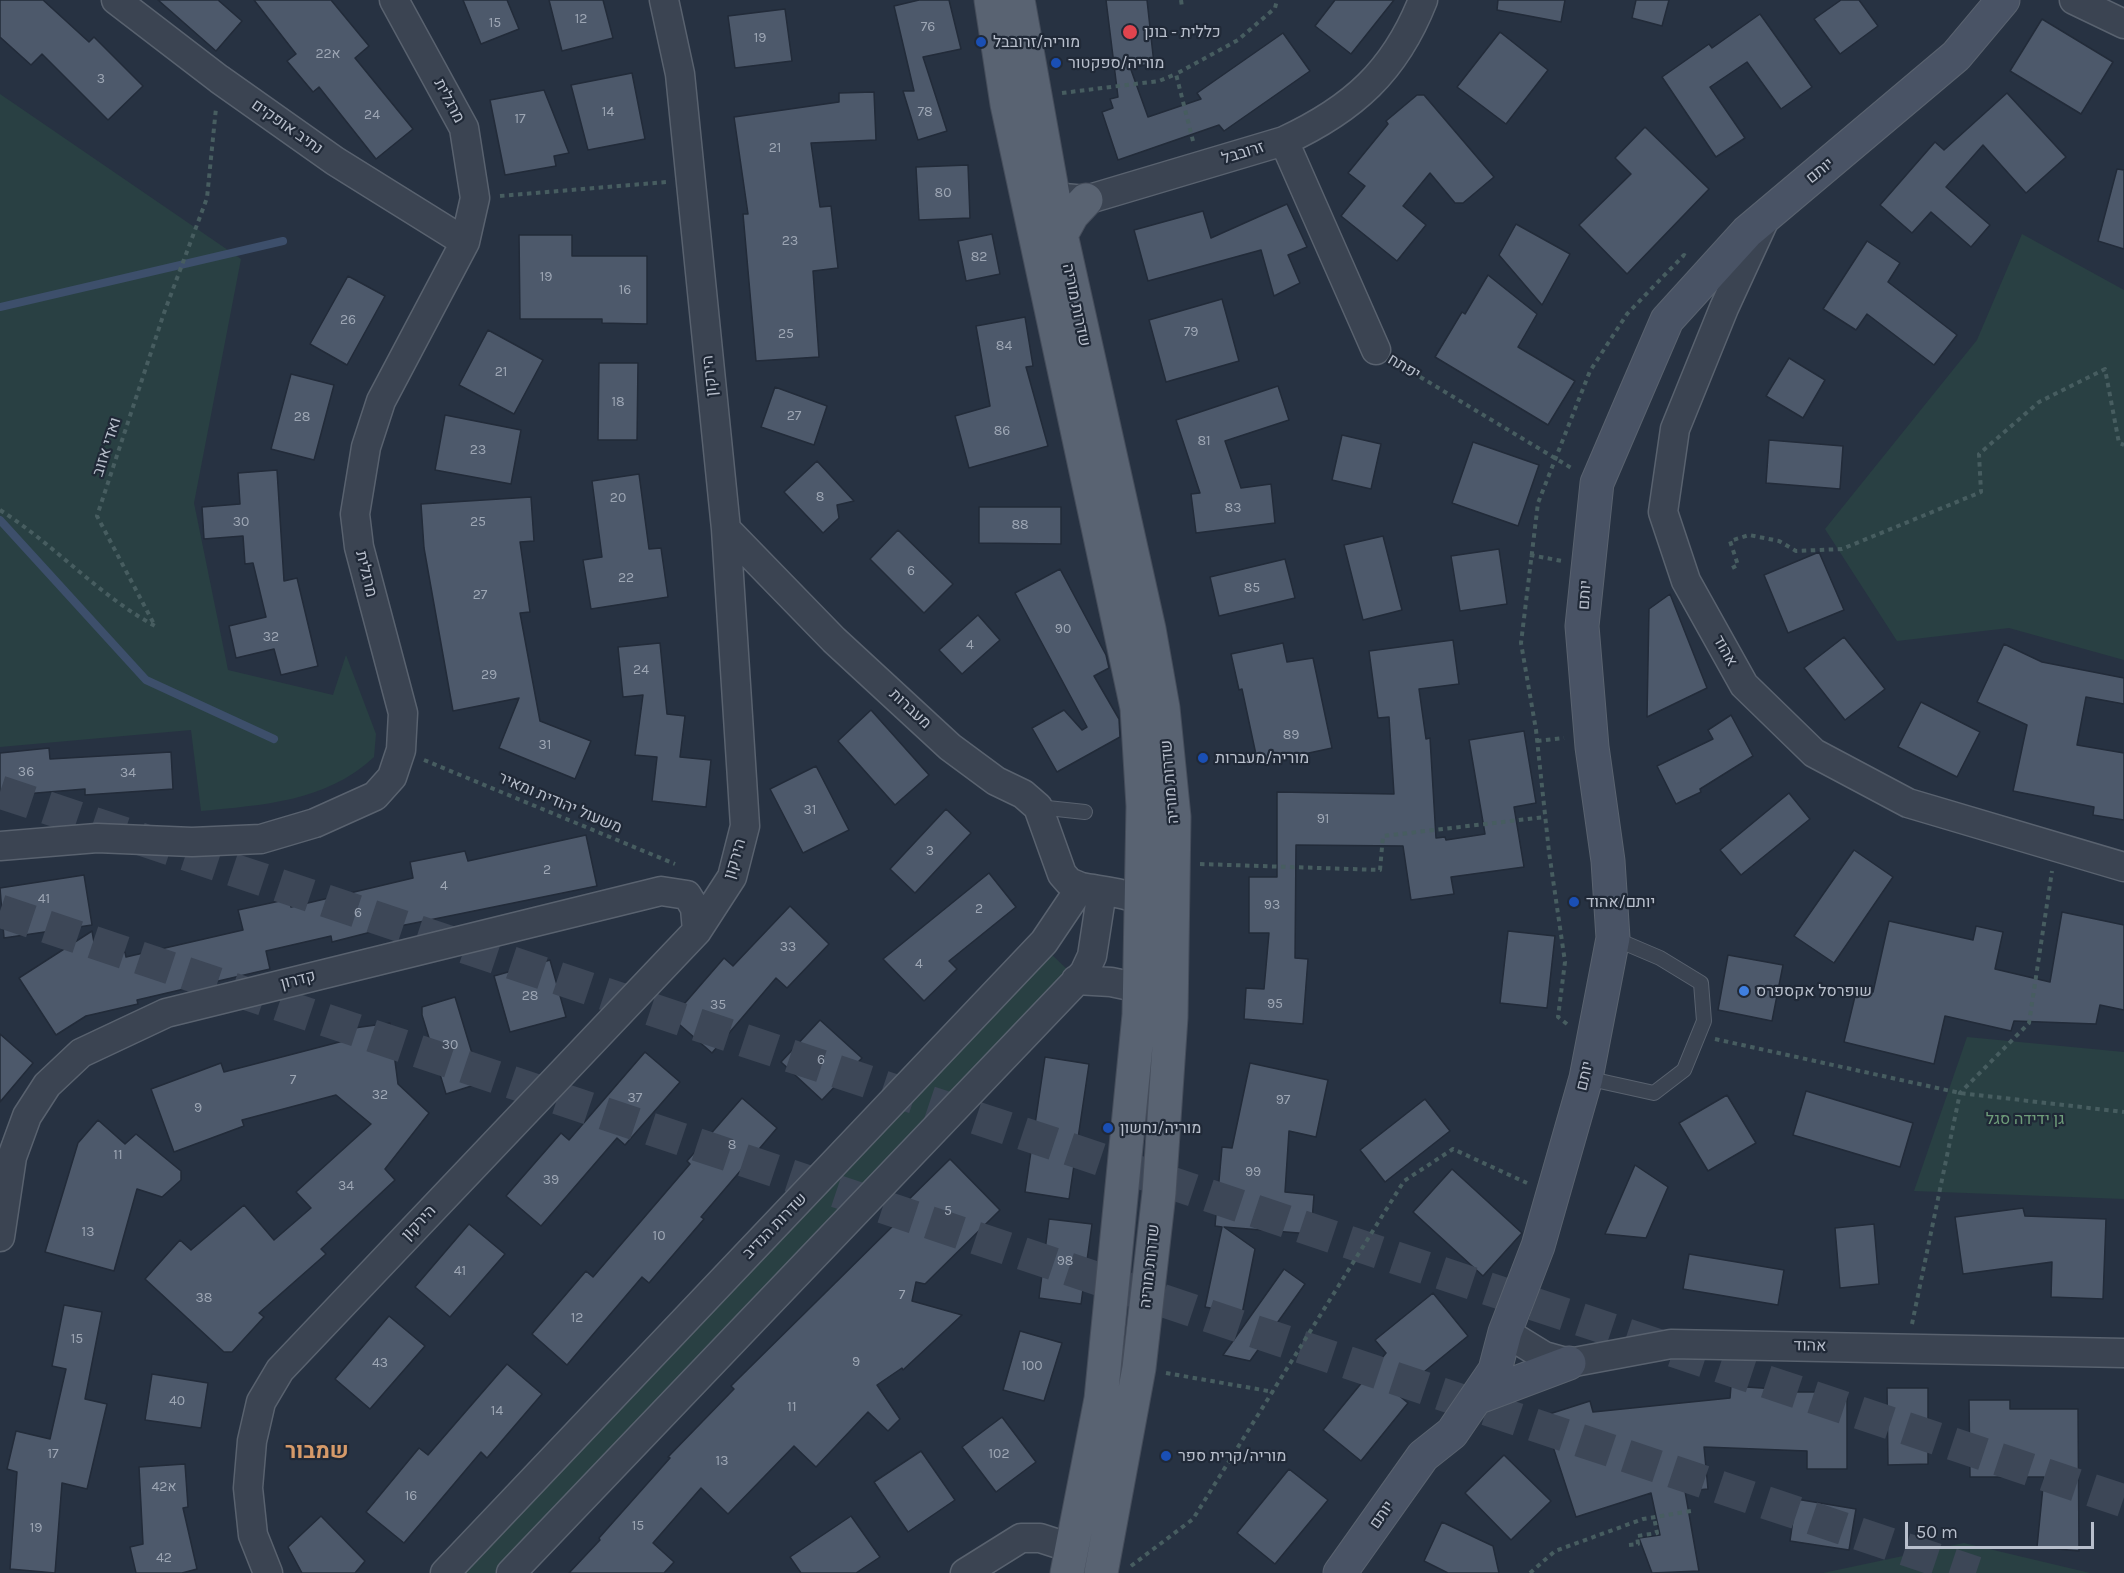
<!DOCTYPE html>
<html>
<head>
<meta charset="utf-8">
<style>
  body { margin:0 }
  #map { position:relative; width:2124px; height:1573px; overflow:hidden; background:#273242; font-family:Karla,sans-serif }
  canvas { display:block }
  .scale { position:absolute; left:1905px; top:1522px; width:189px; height:27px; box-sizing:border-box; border:3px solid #b8bfcc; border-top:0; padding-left:8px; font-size:18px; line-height:21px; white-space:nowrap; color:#b8bfcc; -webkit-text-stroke:4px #202937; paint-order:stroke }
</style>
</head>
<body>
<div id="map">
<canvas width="2124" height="1573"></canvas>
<div class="scale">50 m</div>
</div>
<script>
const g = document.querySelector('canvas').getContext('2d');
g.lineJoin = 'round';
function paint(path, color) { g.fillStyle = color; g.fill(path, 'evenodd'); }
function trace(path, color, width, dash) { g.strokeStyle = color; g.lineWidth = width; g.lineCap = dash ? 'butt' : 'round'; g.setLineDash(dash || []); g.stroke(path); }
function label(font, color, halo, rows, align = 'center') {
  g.font = font + ' Karla,Heebo,sans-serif'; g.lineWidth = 4.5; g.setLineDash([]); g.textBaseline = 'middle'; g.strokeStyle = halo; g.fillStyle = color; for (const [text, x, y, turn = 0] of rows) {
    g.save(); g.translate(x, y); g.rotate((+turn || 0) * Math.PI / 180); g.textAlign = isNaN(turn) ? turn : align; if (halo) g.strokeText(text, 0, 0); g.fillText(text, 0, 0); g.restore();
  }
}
const green = new Path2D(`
  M0,94L241,259L194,503L228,670L333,695L346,655L376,734L374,757C326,802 262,805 201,811L191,730L0,747Z
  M2022,234L2124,290V660L2009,628L1897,641L1825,529L1977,340Z
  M1050,953L1071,973L497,1573H456Z
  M1967,1037L2124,1052V1199L1914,1191Z
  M1964,1543L2090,1573H1820H1823Z`);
const stream = new Path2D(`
  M0,307L283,241
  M0,520L146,680L274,739`);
const building = new Path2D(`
  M0,0H43L89,42L94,37L143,86L108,120L42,54L31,65L0,37Z
  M158,0H218L242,21L216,51Z
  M254,0H331L369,46L355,58L413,129L376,159L319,87L313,92L287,61L296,54Z
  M463,0H507L519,29L481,44Z
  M549,0H603L613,38L562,51Z
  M919,0H949L961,49L923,57L947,131L918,140L903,91H914L894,6Z
  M1106,0H1147L1154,64L1130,67L1148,117L1201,99L1197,93L1283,33L1310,71L1224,131L1219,125L1118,160L1102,112L1113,108L1110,99L1118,97Z
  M1335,0H1394L1351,54L1315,26Z
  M1498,0H1565L1561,22L1497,10Z
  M1636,0H1669L1662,26L1632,18Z
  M1841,0H1859L1878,26L1840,54L1814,19Z
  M785,9L792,61L735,68L728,16Z
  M1760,14L1812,87L1781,109L1747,62L1710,87L1745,138L1716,157L1662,77L1709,44L1712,48Z
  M2042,19L2113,62L2081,114L2010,71Z
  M1500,32L1548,70L1506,124L1457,87Z
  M632,73L645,139L588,150L571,85Z
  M544,90L569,153L554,156L556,166L505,175L490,100Z
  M874,92L876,140L811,143L820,207L831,206L838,268L813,271L819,357L756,361L743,214H748L734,117L839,102V93Z
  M2007,93L2066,157L2026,193L1983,145L1946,187L1990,225L1971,247L1931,212L1912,233L1880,205L1935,142L1944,150Z
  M1417,95H1424L1494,177L1463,203H1455L1430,173L1403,206L1426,225L1397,261L1341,216L1365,186L1348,173L1388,124L1386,121Z
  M1645,127L1709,189L1627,274L1579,225L1631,174L1615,158Z
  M968,165L970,218L919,220L916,167Z
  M2117,169L2124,170V249L2098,241Z
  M1287,204L1307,247L1288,255L1300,283L1274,296L1261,250L1148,281L1134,230L1203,211L1211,238Z
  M1516,224L1570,254L1542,305L1499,255Z
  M992,234L1000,274L966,281L958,241Z
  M519,235H572V256H647V324L602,323V319H520Z
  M1867,241L1900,263L1888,282L1957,335L1934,365L1867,314L1856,330L1823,309Z
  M1488,275L1537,314L1518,347L1575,381L1548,425L1435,357L1462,312L1465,314Z
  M348,276L385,296L347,365L310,344Z
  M1222,299L1239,361L1166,382L1149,320Z
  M1025,317L1033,366L1026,367L1048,446L969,468L955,416L990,406L976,326Z
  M488,330L543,360L514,414L459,385Z
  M1789,358L1825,380L1803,418L1766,396Z
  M599,363H638L637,440H598Z
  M291,374L334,385L314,460L271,449Z
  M1278,386L1289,420L1225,441L1241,488L1271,484L1275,523L1196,533L1191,494L1200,493L1176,420Z
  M775,387L827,406L814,445L761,427Z
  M445,415L521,430L511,484L435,470Z
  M1342,435L1381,444L1371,489L1332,480Z
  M1769,440L1843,446L1840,489L1766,483Z
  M1473,442L1539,465L1518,526L1452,503Z
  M817,461L854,501L837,505L839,518L823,533L784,492Z
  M277,470L284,581L297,578L318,666L281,675L274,649L236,658L229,626L266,617L253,563L245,564L243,536L204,539L202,507L240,504L238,473Z
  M639,474L649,549L661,548L668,597L591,609L583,560L602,557L592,481Z
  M531,497L534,541L520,542L530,612L520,613L540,721L591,741L575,779L499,748L519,698L453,711L424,548L421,504Z
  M979,507H1061V544L979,543Z
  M898,530L953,584L924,613L870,559Z
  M1383,536L1402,610L1363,620L1344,545Z
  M1499,549L1507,604L1460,611L1451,556Z
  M1819,552L1844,610L1788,633L1764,575Z
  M1285,559L1295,598L1219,616L1210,577Z
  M1060,569L1106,655L1109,668L1094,676L1119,719L1120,737L1057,772L1032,728L1064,710L1082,730L1087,727L1015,593Z
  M1670,594L1707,688L1647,717L1649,609Z
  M978,615L1000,640L962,674L939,650Z
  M1844,637L1885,689L1845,720L1804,668Z
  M1453,640L1459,684L1419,689L1426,739L1430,738L1436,838L1445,837L1446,840L1485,834L1469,740L1524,731L1536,803L1514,807L1524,867L1451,877L1454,894L1411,900L1403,846L1296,845L1295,958L1308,959L1303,1024L1244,1019L1246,988L1264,989L1269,933H1249V877H1277V792L1394,794L1389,717L1378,718L1369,651Z
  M660,643L667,714L685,716L680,757L711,760L706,807L652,801L657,757L635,755L643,695L623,697L618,647Z
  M1283,643L1287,662L1313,658L1332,748L1258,764L1242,689L1239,690L1231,654Z
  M2004,644L2042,662L2124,678V704L2086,697L2077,745L2124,753V820L2093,815L2094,807L2013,791L2027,725L1977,702Z
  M1921,702L1980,732L1957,777L1898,747Z
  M871,710L929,775L895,805L838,741Z
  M1731,715L1753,756L1700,789L1701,792L1676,804L1657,766L1713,739L1708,730Z
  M49,748L50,759L171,752L173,789L85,795V789L0,796V753Z
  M816,766L849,830L803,853L770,789Z
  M1789,793L1810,819L1741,875L1720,850Z
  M946,809L971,833L915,893L890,869Z
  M586,835L597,886L395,927L393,920L378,923L379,930L332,942L331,936L266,951L270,969L137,1000L138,1004L86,1016L56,1035L19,978L92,931L97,959L125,952L126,957L243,930L238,910L289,899L291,907L413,878L410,862L465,851L468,861Z
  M1854,850L1893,877L1834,963L1794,936Z
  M989,873L1016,907L949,961L957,969L924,1001L883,959Z
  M84,875L92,925L4,938L0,888Z
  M790,906L829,944L787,988L776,978L712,1053L672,1018L724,958L733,966Z
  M2062,912L2124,925V1010L2100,1005L2096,1024L2014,1021L2011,1031L1945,1016L1934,1064L1844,1042L1857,988L1873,992L1889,921L1973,940L1976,926L2003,932L1995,969L2050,982Z
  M1508,931L1555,936L1547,1008L1500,1003Z
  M1728,955L1783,965L1772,1021L1718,1010Z
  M550,960L566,1017L510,1032L494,976Z
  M455,997L481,1083L446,1094L422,1015V1007Z
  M820,1020L862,1058L822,1100L781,1062Z
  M390,1023L398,1084L429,1113L385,1169L395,1180L321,1249L326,1254L259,1313L264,1317L232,1352H224L145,1279L180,1240L191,1250L244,1205L274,1240L311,1208L296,1192L371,1124L336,1095L242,1120L244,1126L174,1152L151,1089L221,1063L224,1072L347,1040V1029Z
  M0,1034L33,1063L0,1102Z
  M645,1052L680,1082L625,1145L617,1138L541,1226L506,1196L561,1133L569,1140Z
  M1045,1057L1089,1064L1069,1199L1025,1192Z
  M1250,1063L1328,1080L1316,1137L1289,1131L1285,1192L1314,1195L1311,1234L1224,1227L1255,1249L1242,1314L1205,1307L1222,1227L1215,1226L1222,1147L1232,1148Z
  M1806,1091L1913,1123L1900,1167L1793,1135Z
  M1727,1095L1756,1143L1708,1171L1679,1123Z
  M742,1098L777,1128L701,1217L704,1219L649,1283L642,1277L567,1365L532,1334L586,1271L593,1277L690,1164L687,1161Z
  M1425,1099L1450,1131L1385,1182L1360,1150Z
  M98,1120L125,1144L136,1134L181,1171V1180L162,1197L137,1189L114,1271L45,1252L78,1143Z
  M950,1159L1000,1210L925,1284L916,1282L912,1301L962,1315L903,1370L902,1368L877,1385L900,1419L888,1431L868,1412L816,1467L794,1446L728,1514L701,1488L653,1543L674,1562L664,1573H569L600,1540L599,1538L670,1458L668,1457L734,1389L731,1386L902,1217L896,1212Z
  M1635,1165L1668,1187L1646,1238L1605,1234Z
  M1452,1169L1522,1233L1483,1276L1413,1212Z
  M2023,1208L2025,1216L2106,1219L2103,1299L2051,1297L2052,1262L1963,1274L1955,1217Z
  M1049,1219L1092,1224L1081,1304L1039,1298Z
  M469,1224L505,1254L450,1317L415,1287Z
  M1874,1224L1879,1284L1840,1288L1835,1228Z
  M1689,1254L1784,1270L1778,1305L1683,1289Z
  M1284,1269L1305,1284L1250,1361L1223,1355Z
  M1433,1293L1468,1336L1397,1394L1408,1403L1361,1461L1323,1430L1386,1353L1375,1340Z
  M64,1305L102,1312L85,1399L107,1404L87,1489L62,1483L55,1573L10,1569L17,1472L7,1469L16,1431L50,1439L66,1369L52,1366Z
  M389,1316L425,1346L370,1409L335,1379Z
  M1020,1331L1062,1343L1044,1401L1003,1390Z
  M507,1364L542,1394L487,1458L481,1452L404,1543L366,1512L419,1448L428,1455Z
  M152,1374L208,1383L201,1428L145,1420Z
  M1731,1386L1776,1389V1392H1847V1469H1807V1451L1704,1447L1708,1489L1685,1491L1699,1571L1652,1573L1639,1538L1660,1535L1651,1493L1576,1517L1543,1416L1590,1401L1593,1412L1730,1398Z
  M1887,1388H1928V1464L1888,1465Z
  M1969,1400H2010V1409H2078L2079,1551L2037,1547L2044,1477H1970Z
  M1002,1417L1036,1462L996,1492L962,1447Z
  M921,1451L955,1500L908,1532L874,1482Z
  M1504,1455L1551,1501L1511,1540L1465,1493Z
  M185,1464L188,1507L183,1508L197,1569L182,1573H136L130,1547L143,1544L139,1467Z
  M1289,1469L1328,1500L1275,1564L1237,1533Z
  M1796,1499L1856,1509L1849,1550L1790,1541Z
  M321,1516L365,1561L355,1573H302L288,1547Z
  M851,1516L880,1557L856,1573H801L790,1557Z
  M1442,1522L1493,1546L1499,1573H1448L1424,1561Z`);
const highwayTunnel = new Path2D(`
  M0,792L2124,1501
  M0,911L1976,1573`);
const path = new Path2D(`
  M1181,0L1182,7
  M1062,93L1159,81L1176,74
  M1193,141L1176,74L1238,40L1275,8L1277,0
  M500,196L666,182
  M1397,363L1573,469
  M0,510C55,545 98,595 155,626L97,516L164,313L207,198L216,108
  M1530,555L1562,561
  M1732,568L1738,565L1730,541L1749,535L1779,541L1796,551L1842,549L1981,492L1979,454L2039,402L2105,369L2119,443L2124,445
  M1537,741L1564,738
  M424,760L675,864
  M1200,864L1380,870L1383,836L1545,817
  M1567,1024L1558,1017L1565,962L1549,852L1536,730L1521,643L1538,503L1590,371L1627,314L1684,255L1687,257
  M1715,1039L1960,1093L2124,1112
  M1912,1324L1960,1093L2029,1023L2052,871
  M1166,1373L1274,1392
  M1629,1545L1638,1544L1637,1536L1657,1533L1654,1517
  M1131,1566L1193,1519L1404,1181L1453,1149L1527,1183
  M1530,1573L1555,1551L1643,1519L1691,1511`);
const lane = new Path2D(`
  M1038,807L1085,812
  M1586,1078L1654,1093L1684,1070L1704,1021L1701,983L1660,958L1613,938`);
const street = new Path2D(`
  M116,0L219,79L335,161L465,242
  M2074,0L2124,24
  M1284,141L1376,350
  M1064,198L1086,200L1284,141C1353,109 1395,71 1423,0
  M1764,221L1724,308L1675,429L1663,512L1686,581L1744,685L1814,753L1908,803L2124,867
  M726,529L834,640L950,747L996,781L1023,794L1038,807L1062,874L1069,882L1081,887
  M0,846L97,838L192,842L261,839L315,823L375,796L392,777L401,750L403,713L359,547L355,514L366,447L381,401L465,242L475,198L464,128L394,0
  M1076,980L1111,982L1140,988
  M0,1237L12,1157L27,1116L47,1085L81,1053L166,1013L661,891L687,895L695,908L697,931
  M1505,1332L1544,1356L1569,1363L1671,1344L2124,1353
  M268,1573L253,1535L248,1488L252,1441L261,1402L280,1370L697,931L732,877L745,826L726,529L680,74L664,0
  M445,1573L1044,942L1081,887C1107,892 1139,893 1158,911
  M511,1573L1084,973L1092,956L1102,891
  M965,1573L1021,1538H1040L1071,1548`);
const secondary = new Path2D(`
  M1476,1398L1569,1363
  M1340,1573L1423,1456L1452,1433L1495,1370L1505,1332L1538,1246L1586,1078L1613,938L1608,861L1592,747L1582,626L1597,483L1630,406L1667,320L1747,232L1956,56L2003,0`);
const primary = new Path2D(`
  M991,0L1007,104L1137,708L1143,806L1139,1015L1101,1399L1067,1573
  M1018,0L1056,212L1149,629L1163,708L1174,817L1171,1017L1159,1193L1139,1368L1101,1573
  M1061,235L1072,215L1086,200`);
const markers = [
  [1130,32,8,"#e0444e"],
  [981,42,6,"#1a4fb4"],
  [1056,63,6,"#1a4fb4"],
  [1203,758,6,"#1a4fb4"],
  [1574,902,6,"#1a4fb4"],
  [1744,991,6,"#3f7fe0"],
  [1108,1128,6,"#1a4fb4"],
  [1166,1456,6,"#1a4fb4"]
];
const numberNames = [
  ["12",581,19],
  ["15",495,23],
  ["76",928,27],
  ["19",760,38],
  ["22א",328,54],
  ["3",101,79],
  ["14",608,112],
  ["78",925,112],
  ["24",372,115],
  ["17",520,119],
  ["21",775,148],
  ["80",943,193],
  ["23",790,241],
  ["82",979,257],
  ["19",546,277],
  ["16",625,290],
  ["26",348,320],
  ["79",1191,332],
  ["25",786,334],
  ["84",1004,346],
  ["21",501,372],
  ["18",618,402],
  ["27",794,416],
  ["28",302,417],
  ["86",1002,431],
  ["81",1204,441],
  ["23",478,450],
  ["8",820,497],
  ["20",618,498],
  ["83",1233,508],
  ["30",241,522],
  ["25",478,522],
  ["88",1020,525],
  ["6",911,571],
  ["22",626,578],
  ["85",1252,588],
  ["27",480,595],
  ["90",1063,629],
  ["32",271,637],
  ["4",970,645],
  ["24",641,670],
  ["29",489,675],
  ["89",1291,735],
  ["31",545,745],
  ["36",26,772],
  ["34",128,773],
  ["31",810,810],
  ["91",1323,819],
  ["3",930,851],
  ["2",547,870],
  ["4",444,886],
  ["41",44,899],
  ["93",1272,905],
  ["2",979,909],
  ["6",358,913],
  ["33",788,947],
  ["4",919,964],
  ["28",530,996],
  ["95",1275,1004],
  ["35",718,1005],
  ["30",450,1045],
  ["6",821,1060],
  ["7",293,1080],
  ["32",380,1095],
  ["37",635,1098],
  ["97",1283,1100],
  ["9",198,1108],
  ["8",732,1145],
  ["11",118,1155],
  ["99",1253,1172],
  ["39",551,1180],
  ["34",346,1186],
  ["5",948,1211],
  ["13",88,1232],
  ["10",659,1236],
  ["98",1065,1261],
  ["41",460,1271],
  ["7",902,1295],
  ["38",204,1298],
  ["12",577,1318],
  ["15",77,1339],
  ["9",856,1362],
  ["43",380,1363],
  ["100",1032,1366],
  ["40",177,1401],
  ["11",792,1407],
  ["14",497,1411],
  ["17",53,1454],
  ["102",999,1454],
  ["13",722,1461],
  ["42א",164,1487],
  ["16",411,1496],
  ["15",638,1526],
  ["19",36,1528],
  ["42",164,1558]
];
const poiNames = [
  ["כללית - בונן",1144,32],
  ["מוריה/זרובבל",993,42],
  ["מוריה/ספקטור",1068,63],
  ["מוריה/מעברות",1215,758],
  ["יותם/אהוד",1586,902],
  ["שופרסל אקספרס",1756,991],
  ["מוריה/נחשון",1120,1128],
  ["מוריה/קרית ספר",1178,1456]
];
const streetNames = [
  ["מרגלית",449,101,62],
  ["נתיב אופקים",287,127,35],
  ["זרובבל",1243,153,-17],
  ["יותם",1820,171,-39],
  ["שדרות מוריה",1076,305,78],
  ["יפתח",1404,367,31],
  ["הירקון",710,376,-96],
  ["ואדי אזוב",107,447,-72],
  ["מרגלית",366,574,76],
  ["יותם",1585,595,-86],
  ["אהוד",1725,651,61],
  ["מעברות",910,709,43],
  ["שדרות מוריה",1170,782,-95],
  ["משעול יהודית ומאיר",560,803,23],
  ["הירקון",735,859,-73],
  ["קדרון",298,980,-14],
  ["יותם",1585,1076,-77],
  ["הירקון",419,1223,-46],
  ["שדרות הנדיב",775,1226,-46],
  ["שדרות מוריה",1150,1266,-84],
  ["אהוד",1810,1346,1],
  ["יותם",1382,1515,-55]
];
const parkNames = [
  ["גן ידידה סגל",2025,1119]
];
const districtNames = [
  ["שמבור",317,1452]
];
paint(green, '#294043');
trace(stream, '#3d4f6b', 8);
paint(building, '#4d596b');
trace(building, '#222b39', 1.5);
trace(highwayTunnel, '#3d4757', 33, [33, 16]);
trace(lane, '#59626f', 16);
trace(street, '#59626f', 31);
trace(secondary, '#59626f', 35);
trace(primary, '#454d5b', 35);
trace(path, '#475d60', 4, [4.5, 4.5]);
trace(lane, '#3b4452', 14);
trace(street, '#3b4452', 28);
trace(secondary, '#495365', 33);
trace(primary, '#596372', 33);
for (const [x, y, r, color] of markers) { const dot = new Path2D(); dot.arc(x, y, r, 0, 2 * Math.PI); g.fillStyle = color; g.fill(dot); trace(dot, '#202937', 2); }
label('14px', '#9da6b4', null, numberNames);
label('16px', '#b8bfcc', '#202937', poiNames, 'left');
label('16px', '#b8bfcc', '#202937', streetNames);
label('16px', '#6f9d7a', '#202937', parkNames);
label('bold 22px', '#d69a69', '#202937', districtNames);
</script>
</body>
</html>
